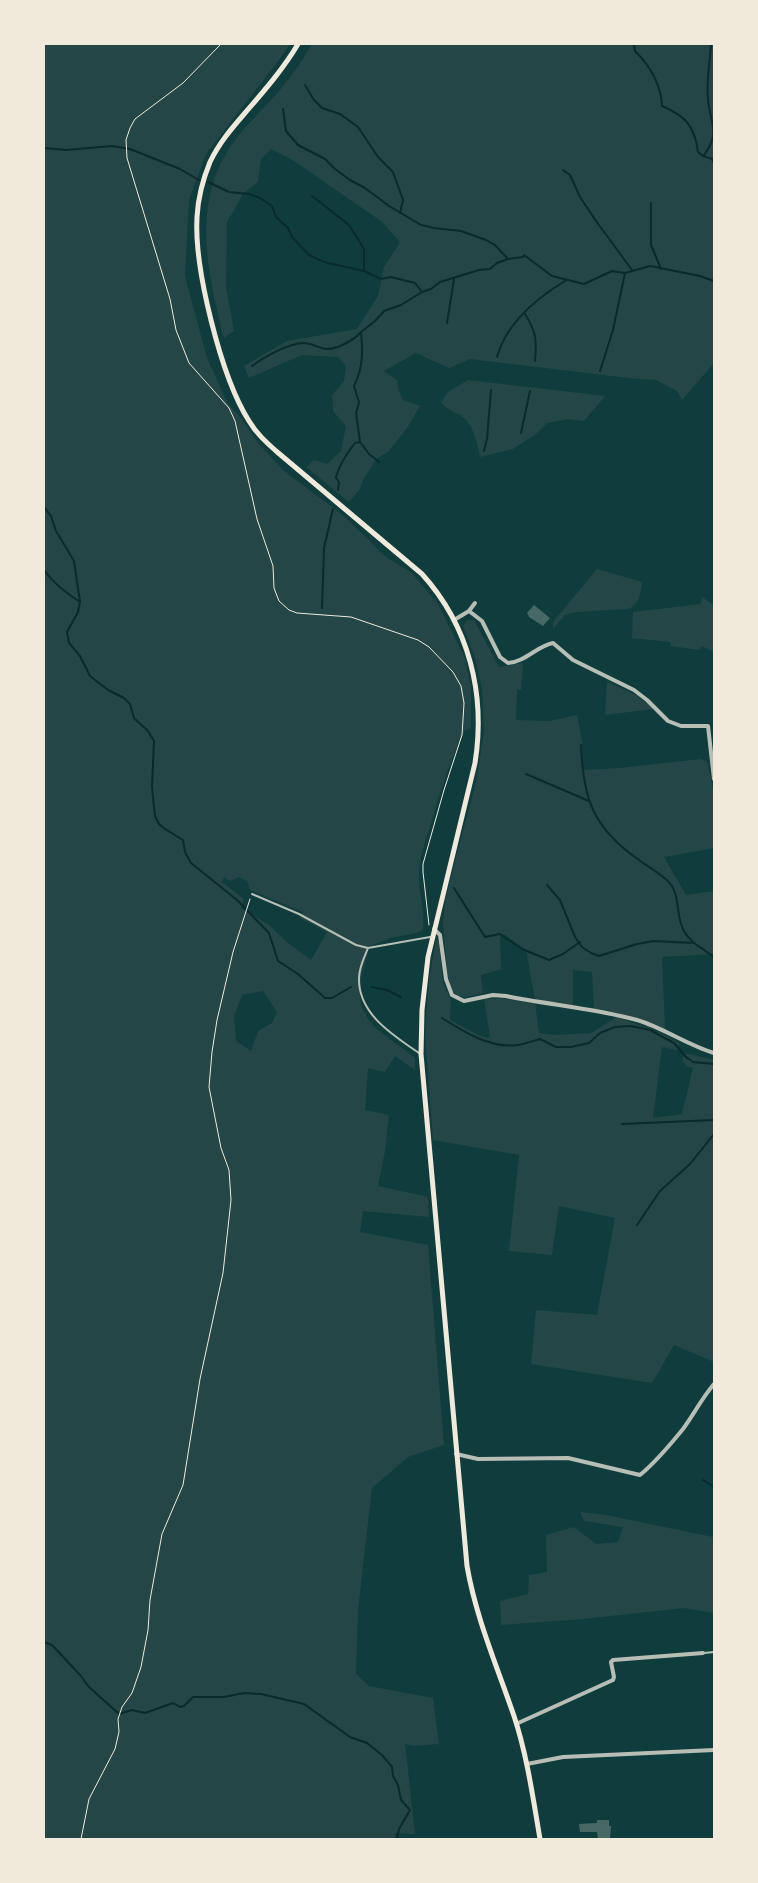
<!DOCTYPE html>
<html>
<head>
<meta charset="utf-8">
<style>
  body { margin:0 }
  #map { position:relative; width:758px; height:1883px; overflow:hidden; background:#0f3d3e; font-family:Overpass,sans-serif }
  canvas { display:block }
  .frame { position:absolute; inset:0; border:45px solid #f1e9da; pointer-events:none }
</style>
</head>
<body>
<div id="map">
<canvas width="758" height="1883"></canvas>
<div class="frame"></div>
</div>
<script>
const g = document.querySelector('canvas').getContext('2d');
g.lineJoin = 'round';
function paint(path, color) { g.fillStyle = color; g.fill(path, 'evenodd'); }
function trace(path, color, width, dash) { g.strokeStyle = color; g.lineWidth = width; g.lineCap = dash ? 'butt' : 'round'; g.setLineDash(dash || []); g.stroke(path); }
const green = new Path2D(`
  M44,44H290L279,60L206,154L189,200L185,276L207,358L228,404L241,418L258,443L283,470L344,516L386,557L412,573L438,604L465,658L471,688V728L465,730C450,760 440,791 431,824C426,839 420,856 419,872C418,891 425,909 423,930L416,933L390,938L370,946C362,973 351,1000 372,1024C384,1037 402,1046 415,1058V1070L395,1056L385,1072L368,1068L365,1110L389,1115L385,1151L378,1186L428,1197L429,1217L363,1211L360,1232L428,1245L444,1445L408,1457L372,1488L358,1610L356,1674L369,1686L433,1698L439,1744L414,1746L405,1744L415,1834L395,1833V1839H44ZM224,877L230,881L239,877L247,881L250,890L303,912L300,918L327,932L311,960L288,943L269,925L241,908L244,899L222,882ZM263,991L277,1012L272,1023L258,1031L251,1051L236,1041L234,1016L242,995Z
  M312,44H714V363L682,400L677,391L656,380L628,378L470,359L449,368L416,353L384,371L397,380L398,389L403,400L420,406L407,428L388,452L376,459L363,480L360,489L349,502L306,467L314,460L327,464L341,451L346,426L333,411L332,395L344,381L346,366L338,357L302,355L249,378L244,366L287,341L357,329L378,296L384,267L400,242L381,221L291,159L271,149L261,159L258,182L243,194L227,222L226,287L234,331L224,338C209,278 192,209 227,152C241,129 262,111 279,91C292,76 302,61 312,44Z
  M468,380L605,396L584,421L568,419L547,423L536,434L513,449L480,457C477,444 475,430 466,420C459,412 449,413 441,402L448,392Z
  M597,569L642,582C640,594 640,604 628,609L576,612L565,615L553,629V622Z
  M702,597L714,605V652L702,646L699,650L671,646L670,642L632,638L633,612L701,604Z
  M467,620H474L499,667L522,663L523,667L521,690H517L516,720L550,721L577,715L582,741L583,770L620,768L700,759L707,761L714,794V848L664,857L686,895L714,891V954L662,957L665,1029L631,1016L594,1010L592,972L573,970V1006L535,1000L526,950L504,934L500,937L501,969L481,975L483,993L467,997L458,996L451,989L447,972L443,922L445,902L451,877L476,782L484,732L482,689L475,658L463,626Z
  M607,682L636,695L654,709L605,715Z
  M436,940L439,942L443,983L451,1000L450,1020L480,1036L490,1038L484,999L502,998L535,1003L539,1033L554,1035L591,1033L617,1017L663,1034L680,1044L676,1050L662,1047L653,1118L682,1114L693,1068L686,1066L682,1059L684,1053L714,1060V1362L674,1345L652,1383L531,1364L536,1310L597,1315L615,1218L559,1206L552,1255L509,1251L519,1155L433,1140L425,1034L429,980Z
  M580,1512L606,1515L713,1537L714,1613L684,1608L583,1619L501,1625L500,1601L528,1594L529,1575L547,1572L546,1535L574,1527L596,1544L618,1542L623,1527L584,1521Z`);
const stream = new Path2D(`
  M634,44L635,51C650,66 661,84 662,106C686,116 695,127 698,152L703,156L712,159L714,163
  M305,85L314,100L322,108L340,114L358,127L378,157L393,172L403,200L400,213
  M283,109L286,131L298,145L325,159L335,169L350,180L365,188L389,206L421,225L434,228L461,231L486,240L495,245L508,259
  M44,148L66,150L112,146L130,149L180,169L199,180
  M704,155C721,132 710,124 708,99C706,82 710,62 711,44
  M563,170L570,175L580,197L596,221L632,270
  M208,182L229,192L249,194L260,198L272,206L276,217L288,228L292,237L309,255L324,262L364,271L381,279L391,277L415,283L422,292L431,289L440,282L479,270L490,269L497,263L508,259L523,257L524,255L552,276L584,284L612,271L625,273L650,266L700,276L714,281
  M312,196L349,225L364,249V271
  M651,203V245L661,269
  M525,314C536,332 537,339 535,361
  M447,323L454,279
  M497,357C506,324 537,298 565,281
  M252,366C264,357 289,343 304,343C312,343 320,349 327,349C338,349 354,340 361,332
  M600,371L613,330L625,273
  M521,433L530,391
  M360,442L369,454L379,462
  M484,451L487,439L491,390
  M338,490L339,482L336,478C338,467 348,452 355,443L360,442L356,413L359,402L354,386C363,368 363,352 361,332L375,321L384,311L401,305L422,292
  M44,507L51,516L56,531L74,561L80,602L78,612L67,632L69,643L80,656L90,676L108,690L124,698L130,704L134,718L148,731L154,741L152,787L155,816L159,824L165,829L183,840L185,852L191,863L237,900L269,933L278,961L298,974L325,998H332L351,987
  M44,570C54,584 66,593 80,602
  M322,608L324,548L333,509
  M581,745C583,799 593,828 639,860C649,868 665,875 672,886C680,899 676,918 684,931C686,935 690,939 694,943
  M526,774L589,801
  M547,885L560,900L575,937L582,947L591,953L599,956L637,944L654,941L694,943L714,957
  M454,888L485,937L500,934L522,949L549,960L563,954L580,942
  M372,987L387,990L401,997
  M442,1018C464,1032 491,1049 518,1045C525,1044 533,1041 540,1039L556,1047H571L589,1043L600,1033L615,1027L631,1026L650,1030L674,1043L686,1057L693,1062L714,1064
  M622,1124L714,1120
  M637,1225L660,1191L690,1164L714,1134
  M703,1480L714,1487
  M44,1642L52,1645L81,1676L88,1686L119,1714L132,1710L145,1713L173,1703L180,1707L184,1706L193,1697H224L244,1693L261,1694L304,1704L350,1737L367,1743L382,1755L392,1767L393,1776L398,1785L401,1800L410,1810L399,1829L397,1839`);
const building = new Path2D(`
  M534,605L550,618L543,626L529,617L527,613Z
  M597,1820H609V1826H611L610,1839H598L597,1832H580L579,1824L597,1823Z`);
const path = new Path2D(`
  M221,44L183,83L135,119L130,128L126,140L127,158L170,299L176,330L189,363L229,408L235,421L257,519L273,566L274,588L279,601L289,610L297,613L351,617L418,640L429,647L453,672L461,686L464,703L462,735L444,790L423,864V872L429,925
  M81,1839L89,1799L115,1749L119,1732L118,1719L122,1707L132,1693L141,1667L148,1630L150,1600L162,1534L183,1485L200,1379L223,1273L231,1200L229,1170L221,1148L209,1087L212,1052L217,1020L233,952L250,899`);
const service = new Path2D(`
  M252,894L299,914L356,945L368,948L430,937
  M368,948C364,958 359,967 359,978C358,1014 393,1035 419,1053
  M704,1653L714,1652`);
const minor = new Path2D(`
  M469,611L482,621L500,657L508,663C525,662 537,646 553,643L573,660L634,690L647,700L668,721L681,726H708L714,779
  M454,620L469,611L475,603
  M434,929L440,935L446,979L452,995L464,1001L493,995L506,996C549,1005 595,1008 637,1020C664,1028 687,1045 714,1053
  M456,1454L478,1459L568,1458L640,1475C656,1462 670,1445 683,1429C694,1414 702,1398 714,1384
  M516,1724L613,1680L614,1677L611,1662L613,1660L703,1653
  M527,1764L563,1757L714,1750`);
const secondary = new Path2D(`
  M298,44C284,68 264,91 245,113C232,128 219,143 210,162C203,179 198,198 197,217C194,268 221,377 249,421C256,433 266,442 276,451L422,574C469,626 486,694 475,763L428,957L422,1010L421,1054L467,1566C476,1618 497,1666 514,1716C527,1755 533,1798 540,1839`);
paint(green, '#244646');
trace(stream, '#0a2a2b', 2);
paint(building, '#486865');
trace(path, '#f1e9da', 1);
trace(service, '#b8beb3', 2);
trace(minor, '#b8beb3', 4);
trace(secondary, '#f1e9da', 5);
</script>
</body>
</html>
